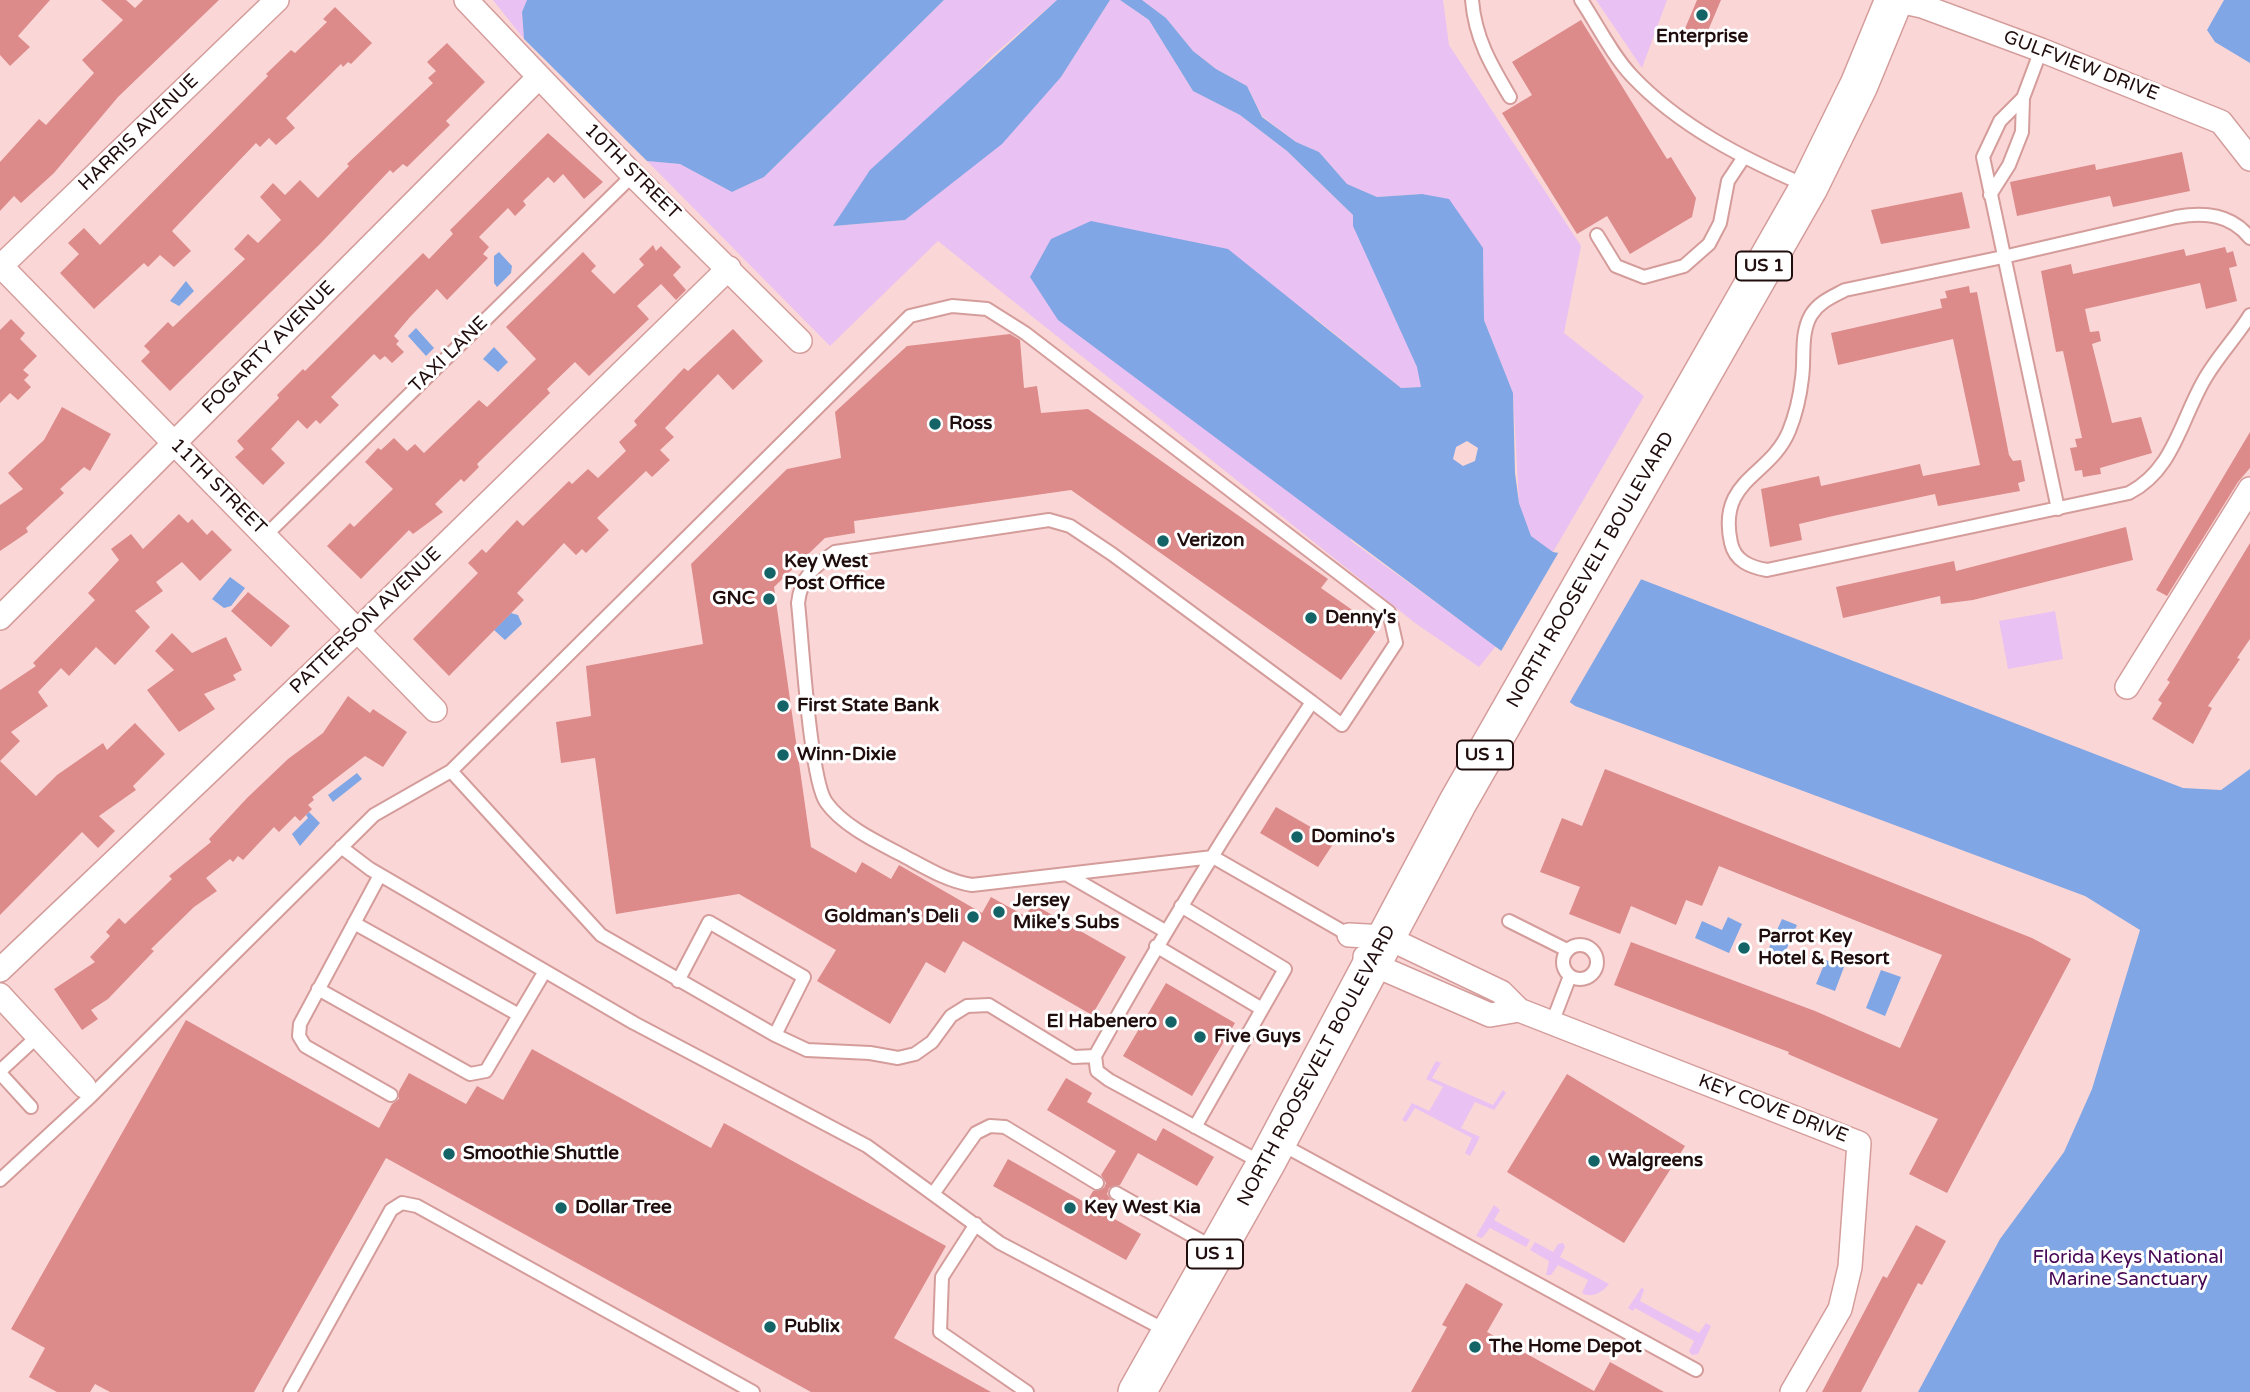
<!DOCTYPE html>
<html>
<head>
<meta charset="utf-8">
<style>
  body { margin:0 }
  canvas { display:block; background:#fad7d6 }
</style>
</head>
<body>
<canvas width="2250" height="1392"></canvas>
<script>
const g = document.querySelector('canvas').getContext('2d');
g.lineJoin = 'round';
function paint(path, color) { g.fillStyle = color; g.fill(path, 'evenodd'); }
function trace(path, color, width, dash) { g.strokeStyle = color; g.lineWidth = width; g.lineCap = dash ? 'butt' : 'round'; g.setLineDash(dash || []); g.stroke(path); }
function label(font, color, halo, rows, align = 'center') {
  g.font = font + ' "Varela Round",sans-serif'; g.lineWidth = 6; g.setLineDash([]); g.textBaseline = 'middle'; g.strokeStyle = halo; g.fillStyle = color; for (const [text, x, y, turn = 0] of rows) {
    g.save(); g.translate(x, y); g.rotate((+turn || 0) * Math.PI / 180); g.textAlign = isNaN(turn) ? turn : align; if (halo) g.strokeText(text, 0, 0); g.fillText(text, 0, 0); g.restore();
  }
}
const green = new Path2D(`
  M493,0H527L522,12L524,39Z
  M944,0H1057L992,56L833,226L905,220L1061,77L1110,0H1120L1149,20L1193,91L1240,115L1287,151L1353,215L1418,367L1421,387L1401,388L1314,317L1351,541L1496,646L1479,667L1415,623L938,241L830,346L647,161L680,164L732,192L764,177Z
  M1142,0H1443L1449,45L1581,246L1564,333L1644,396L1553,552L1531,536L1519,503L1513,393L1484,320L1483,248L1422,194L1377,197L1347,184L1319,152L1296,142L1262,116L1247,86L1216,69L1193,51L1166,18Z
  M1596,0H1667L1642,68Z
  M2055,611L2063,659L2008,669L1999,621Z
  M1436,1061L1441,1063L1432,1078L1493,1105L1503,1090L1506,1093L1494,1110L1475,1102L1461,1128L1480,1137L1470,1156L1465,1153L1472,1138L1415,1108L1406,1122L1402,1120L1412,1103L1429,1111L1443,1087L1426,1079Z
  M1494,1205L1500,1210L1494,1220L1530,1240L1526,1247L1490,1228L1482,1238L1476,1236Z
  M1535,1242L1553,1252L1558,1244L1563,1243L1565,1247L1560,1257L1609,1284C1602,1292 1593,1299 1582,1293L1588,1280L1558,1265L1551,1275H1546L1549,1261L1530,1250Z
  M1642,1287L1644,1290L1640,1301L1699,1333L1706,1323L1711,1326L1698,1354L1692,1355L1689,1351L1694,1341L1635,1308L1633,1311L1628,1308Z`);
const water = new Path2D(`
  M527,0H944L764,177L732,192L680,164L647,161L524,39L522,12Z
  M1057,0H1110L1061,77L1002,144L905,220L833,226L870,170Z
  M1120,0H1142L1166,18L1193,51L1216,69L1247,86L1262,117L1296,142L1319,152L1347,184L1377,197L1422,194L1449,199L1483,248L1484,320L1513,393L1515,473L1519,503L1531,536L1553,552L1586,558L2183,788L2221,790L2250,769V1392H1918L2000,1239L2064,1152L2092,1089L2140,930L2085,896L1575,706L1058,320L1030,277L1051,239L1091,221L1228,249L1401,388L1421,387L1417,367L1353,226V215L1287,151L1240,115L1193,91L1149,20ZM1467,441L1478,448L1475,461L1463,466L1453,459L1456,447Z
  M2224,0H2250V63L2215,42L2207,30Z
  M499,252L512,266L511,273L497,287L494,283V256Z
  M186,281L194,291L179,306L170,301Z
  M416,328L434,348L426,356L408,336Z
  M494,347L508,362L498,372L483,359Z
  M230,577L245,588L231,606L224,608L212,599Z
  M511,613L518,615L522,624L505,640L494,630Z
  M357,773L362,779L333,802L328,795Z
  M309,812L320,823L300,846L292,834L308,818L306,815Z
  M1728,917L1742,924L1729,953L1695,938L1702,921L1722,930Z
  M1782,919L1797,925L1783,957L1768,950Z
  M1826,960L1844,967L1835,991L1816,984Z
  M1881,970L1901,977L1885,1016L1866,1008Z`);
const pier = new Path2D(`
  M1560,550L1587,555L1643,576L1568,705L1500,653Z`);
const building = new Path2D(`
  M0,0H50L18,36L30,47L10,66L0,55Z
  M101,0H126L135,8L143,0H219L118,97L54,173L21,203L14,196L0,211V162L39,119L46,125L94,73L82,60L123,20Z
  M1697,0H1721L1704,40L1684,31Z
  M335,7L372,43L351,64L348,62L343,67L341,64L286,118L295,128L276,145L269,138L260,147L256,143L172,231L191,251L174,267L160,255L148,267L144,263L94,309L60,273L79,254L68,243L84,228L100,245L268,76L266,74L291,50L295,53L327,22L323,19Z
  M1581,20L1667,159L1671,157L1696,198L1692,217L1630,254L1607,216L1577,234L1502,113L1532,95L1512,62Z
  M447,43L485,82L446,121L450,125L407,167L403,164L393,173L390,170L322,242L170,391L141,361L150,352L144,346L168,322L173,327L245,259L234,249L248,234L258,243L281,220L260,197L273,183L285,195L300,180L318,198L349,166L347,164L433,83L428,78L436,71L427,62Z
  M548,133L603,182L584,199L563,174L554,183L548,177L523,201L526,205L515,216L508,208L479,237L489,247L483,254L488,258L447,300L437,289L410,317L394,336L399,341L396,344L404,352L392,363L385,356L380,360L374,354L331,397L339,405L320,424L316,420L307,429L298,420L271,449L285,463L263,485L235,457L244,449L237,441L279,398L277,395L303,369L305,371L423,253L429,259L453,234L450,230Z
  M2182,152L2190,191L2113,207L2110,196L2017,216L2010,182L2095,164L2096,170Z
  M1962,192L1970,228L1881,244L1871,210Z
  M653,245L656,251L661,246L681,267L673,275L686,290L676,300L661,284L637,306L649,319L589,376L575,362L547,389L550,393L477,464L479,467L464,482L461,479L435,504L443,512L413,534L409,530L361,579L327,546L350,523L354,527L393,489L365,462L378,448L381,450L394,438L407,451L415,444L424,453L479,400L487,407L536,359L506,327L583,252L596,266L591,271L614,294L644,265L639,259Z
  M2225,247L2227,253L2233,251L2237,266L2229,268L2237,301L2206,309L2200,283L2085,309L2090,332L2099,331L2101,341L2092,344L2112,423L2141,417L2152,453L2100,468L2101,474L2083,477L2082,470L2075,471L2070,448L2077,447L2075,439L2082,438L2063,351L2056,352L2041,271L2071,264L2073,274L2184,249L2186,256Z
  M1969,286L1970,293L1977,292L2009,455L2013,461L2021,460L2025,481L2018,483L2020,491L1938,506L1935,494L1833,516L1799,524L1802,540L1770,547L1761,489L1819,476L1821,486L1920,464L1923,476L1980,465L1953,339L1838,365L1831,333L1942,308L1940,299L1947,298L1945,291Z
  M11,319L25,333L20,339L37,356L23,370L29,375L24,380L31,387L18,400L10,393L0,403V330Z
  M733,329L763,361L733,390L718,374L665,428L674,437L660,450L670,460L652,477L646,471L597,518L609,530L586,553L582,549L576,555L564,543L517,593L524,600L449,676L413,639L478,573L468,563L482,549L486,553L517,520L523,526L569,481L572,484L588,469L598,478L626,451L619,442L637,425L634,421L684,368L688,371Z
  M1010,334L1020,340L1024,388L1037,386L1041,413L1088,409L1328,579L1321,588L1378,628L1341,680L1071,490L854,521L855,533L825,538L774,587L811,847L856,873L862,862L891,879L899,865L982,913L991,897L1025,916L1033,904L1126,957L1092,1015L963,941L945,973L926,962L890,1024L817,981L836,950L739,894L616,914L595,758L561,763L556,722L591,716L586,666L703,644L691,564L787,469L841,458L835,412L907,346Z
  M62,407L111,434L90,471L84,467L60,489L64,493L26,528L28,532L0,551V505L23,489L8,473L44,440Z
  M2250,432V468L2238,482L2167,596L2156,590Z
  M179,514L188,523L192,519L207,535L212,530L232,550L200,581L182,562L156,582L163,591L135,611L150,627L115,665L96,647L69,676L61,668L38,692L48,706L11,732L20,741L0,761L36,796L57,775L103,743L107,750L135,723L165,754L133,786L136,790L99,816L115,831L98,848L82,832L0,915V690L36,666L33,663L95,600L88,593L119,560L111,549L131,534L143,549Z
  M2126,527L2133,560L1973,600L1941,604L1940,596L1843,618L1836,587L1954,561L1956,571Z
  M2250,543V639L2237,658L2240,659L2208,706L2212,708L2193,744L2152,719L2162,703L2158,700L2170,682L2167,680Z
  M248,592L290,626L271,647L231,611Z
  M172,633L192,653L226,637L242,670L233,675L236,680L204,694L215,709L179,732L147,690L174,670L155,651Z
  M348,696L370,713L373,709L407,732L383,767L365,756L312,797L314,800L308,805L312,809L300,821L295,816L279,832L274,827L243,860L238,856L233,862L230,859L206,878L217,891L194,907L151,949L154,951L108,999L91,1010L98,1019L82,1030L54,989L95,962L90,957L110,936L106,932L119,918L125,924L172,879L169,876L211,842L209,839L247,798L288,759L323,733Z
  M1605,769L2032,938L2071,959L1947,1193L1909,1174L1938,1119L1788,1054L1789,1052L1614,985L1631,942L1815,1011L1900,1048L1942,955L1719,866L1702,906L1686,900L1676,925L1631,906L1620,934L1569,914L1580,887L1540,872L1562,818L1582,826Z
  M1276,807L1335,841L1318,867L1260,833Z
  M1166,983L1235,1023L1192,1096L1123,1056Z
  M186,1020L379,1128L392,1104L399,1099V1091L409,1073L466,1104L477,1086L503,1100L532,1049L711,1148L724,1123L946,1246L894,1338L991,1392H811L386,1158L254,1392H110L95,1384L90,1392H57L29,1377L45,1348L11,1329Z
  M1567,1074L1685,1146L1624,1243L1507,1172Z
  M1066,1078L1092,1093L1087,1102L1156,1141L1163,1128L1214,1157L1197,1186L1138,1153L1120,1185L1109,1188L1107,1194L1111,1200L1104,1213L1141,1234L1126,1260L993,1186L1008,1159L1086,1203L1093,1191L1104,1188L1106,1183L1101,1175L1116,1151L1047,1110Z
  M1916,1225L1946,1241L1922,1285L1918,1283L1861,1392H1822L1883,1276L1887,1278Z
  M1466,1283L1503,1304L1487,1332L1594,1391L1610,1362L1664,1392H1411L1447,1327L1442,1325Z`);
const service = new Path2D(`
  M1472,0C1475,38 1491,65 1510,97
  M1581,0C1597,24 1612,55 1632,76C1679,126 1744,159 1805,185
  M2023,98L2000,121L1983,157L2058,509
  M1990,195L2009,165L2022,132L2023,98L2041,50
  M1597,235L1616,266L1644,277L1684,266L1709,244L1720,223L1728,181L1744,157
  M2250,238C2231,214 2205,212 2176,217L2003,257L1845,290C1832,297 1819,302 1811,315C1800,334 1805,358 1802,378C1800,396 1796,414 1789,431C1770,477 1717,479 1731,543C1735,561 1750,567 1767,570L2129,493C2173,470 2180,423 2203,382C2216,358 2236,338 2250,315
  M266,535L633,175
  M451,771L910,316L952,306L987,309L1025,333L1389,612L1396,643L1342,725L1312,702
  M341,847L370,869L634,1023L867,1146L1000,1243L1167,1331
  M1066,874L1165,931
  M380,875L300,1024L299,1036L305,1046L391,1095
  M1181,906L1285,969L1195,1127
  M1509,921L1567,950
  M354,923L519,1015
  M1563 962a17 17 0 1 1 34 0a17 17 0 1 1-34 0Z
  M1156,946L1262,1009
  M678,981L709,922L804,977L775,1035
  M318,989L470,1074L486,1071L545,971
  M1552,1023L1570,976
  M0,1071L38,1036
  M0,1073L31,1107
  M1281,1144L1696,1370
  M1262,1163L1109,1080L1097,1071L1095,1056C1162,935 1235,817 1312,702L1112,554L1070,526L1049,520L835,552C815,566 801,576 798,603C802,639 810,779 826,802C842,825 875,841 900,854C923,866 946,881 972,885L1213,857L1349,935
  M0,1180L91,1096L374,815L451,771L601,935L775,1035L807,1050L870,1053L898,1058L915,1054L932,1042L951,1016L967,1006L989,1005L1074,1057L1095,1056
  M1116,1193L1214,1248
  M933,1194L976,1133L990,1126L1005,1127L1097,1183
  M976,1224L942,1277L940,1332L1027,1392
  M290,1392L391,1210L402,1203L417,1206L753,1392`);
const minor = new Path2D(`
  M466,0L633,175L800,341
  M1894,0L1922,6L2041,50L2221,122L2250,159
  M0,265L435,710
  M0,267L277,0
  M0,618L539,77
  M2127,687L2250,489
  M1349,935L1386,937L1501,992L1519,1010L1859,1143L1850,1267L1840,1309L1792,1392
  M1365,957L1372,964L1490,1015L1519,1010
  M0,970L358,630L729,268
  M0,995L84,1086`);
const primary = new Path2D(`
  M1137,1392L1265,1165L1458,802L1809,187L1859,85L1894,0`);
const markers = [
  [1702,15,7,"#136367"],
  [935,424,7,"#136367"],
  [1163,541,7,"#136367"],
  [770,573,7,"#136367"],
  [769,599,7,"#136367"],
  [1311,618,7,"#136367"],
  [783,706,7,"#136367"],
  [783,755,7,"#136367"],
  [1297,837,7,"#136367"],
  [999,912,7,"#136367"],
  [973,917,7,"#136367"],
  [1744,948,7,"#136367"],
  [1171,1022,7,"#136367"],
  [1200,1037,7,"#136367"],
  [449,1154,7,"#136367"],
  [1594,1161,7,"#136367"],
  [561,1208,7,"#136367"],
  [1070,1208,7,"#136367"],
  [770,1327,7,"#136367"],
  [1475,1347,7,"#136367"]
];
const shields = [
  [1764,266,56],
  [1485,755,56],
  [1215,1254,56]
];
const shieldNames = [
  ["US 1",1764,266],
  ["US 1",1485,755],
  ["US 1",1215,1254]
];
const poiNames = [
  ["Enterprise",1702,37,"center"],
  ["Ross",949,424],
  ["Verizon",1177,541],
  ["Key West",784,562],
  ["Post Office",784,584],
  ["GNC",755,599,"right"],
  ["Denny's",1325,618],
  ["First State Bank",797,706],
  ["Winn-Dixie",797,755],
  ["Domino's",1311,837],
  ["Jersey",1013,901],
  ["Mike's Subs",1013,923],
  ["Goldman's Deli",959,917,"right"],
  ["Parrot Key",1758,937],
  ["Hotel & Resort",1758,959],
  ["El Habenero",1157,1022,"right"],
  ["Five Guys",1214,1037],
  ["Smoothie Shuttle",463,1154],
  ["Walgreens",1608,1161],
  ["Dollar Tree",575,1208],
  ["Key West Kia",1084,1208],
  ["Publix",784,1327],
  ["The Home Depot",1489,1347]
];
const streetNames = [
  ["GULFVIEW DRIVE",2081,66,21],
  ["HARRIS AVENUE",139,133,-44],
  ["10TH STREET",632,172,45],
  ["FOGARTY AVENUE",269,348,-45],
  ["TAXI LANE",449,355,-44],
  ["11TH STREET",218,487,45],
  ["NORTH ROOSEVELT BOULEVARD",1591,570,-60],
  ["PATTERSON AVENUE",366,621,-44],
  ["NORTH ROOSEVELT BOULEVARD",1317,1066,-62],
  ["KEY COVE DRIVE",1773,1109,21]
];
const parkNames = [
  ["Florida Keys National",2128,1258],
  ["Marine Sanctuary",2128,1280]
];
paint(green, '#e9c1f2');
paint(water, '#80a6e5');
paint(pier, '#fad7d6');
paint(building, '#dc8a8a');
trace(service, '#d49d9b', 16);
trace(minor, '#d49d9b', 26);
trace(primary, '#d49d9b', 40);
trace(service, '#fff', 12);
trace(minor, '#fff', 23);
trace(primary, '#fff', 37);
for (const [x, y, r, color] of markers) { const dot = new Path2D(); dot.arc(x, y, r, 0, 2 * Math.PI); g.fillStyle = color; g.fill(dot); trace(dot, '#fff', 2.5); }
for (const [x, y, w] of shields) { const box = new Path2D(); box.roundRect(x - w / 2, y - 14.5, w, 29, 5); g.fillStyle = '#fff'; g.fill(box); trace(box, '#200d0d', 2); }
label('bold 18px', '#200d0d', null, shieldNames);
label('bold 19px', '#200d0d', '#fff', poiNames, 'left');
label('19px', '#200d0d', '#fff', streetNames);
label('19px', '#470854', '#fff', parkNames);
</script>
</body>
</html>
